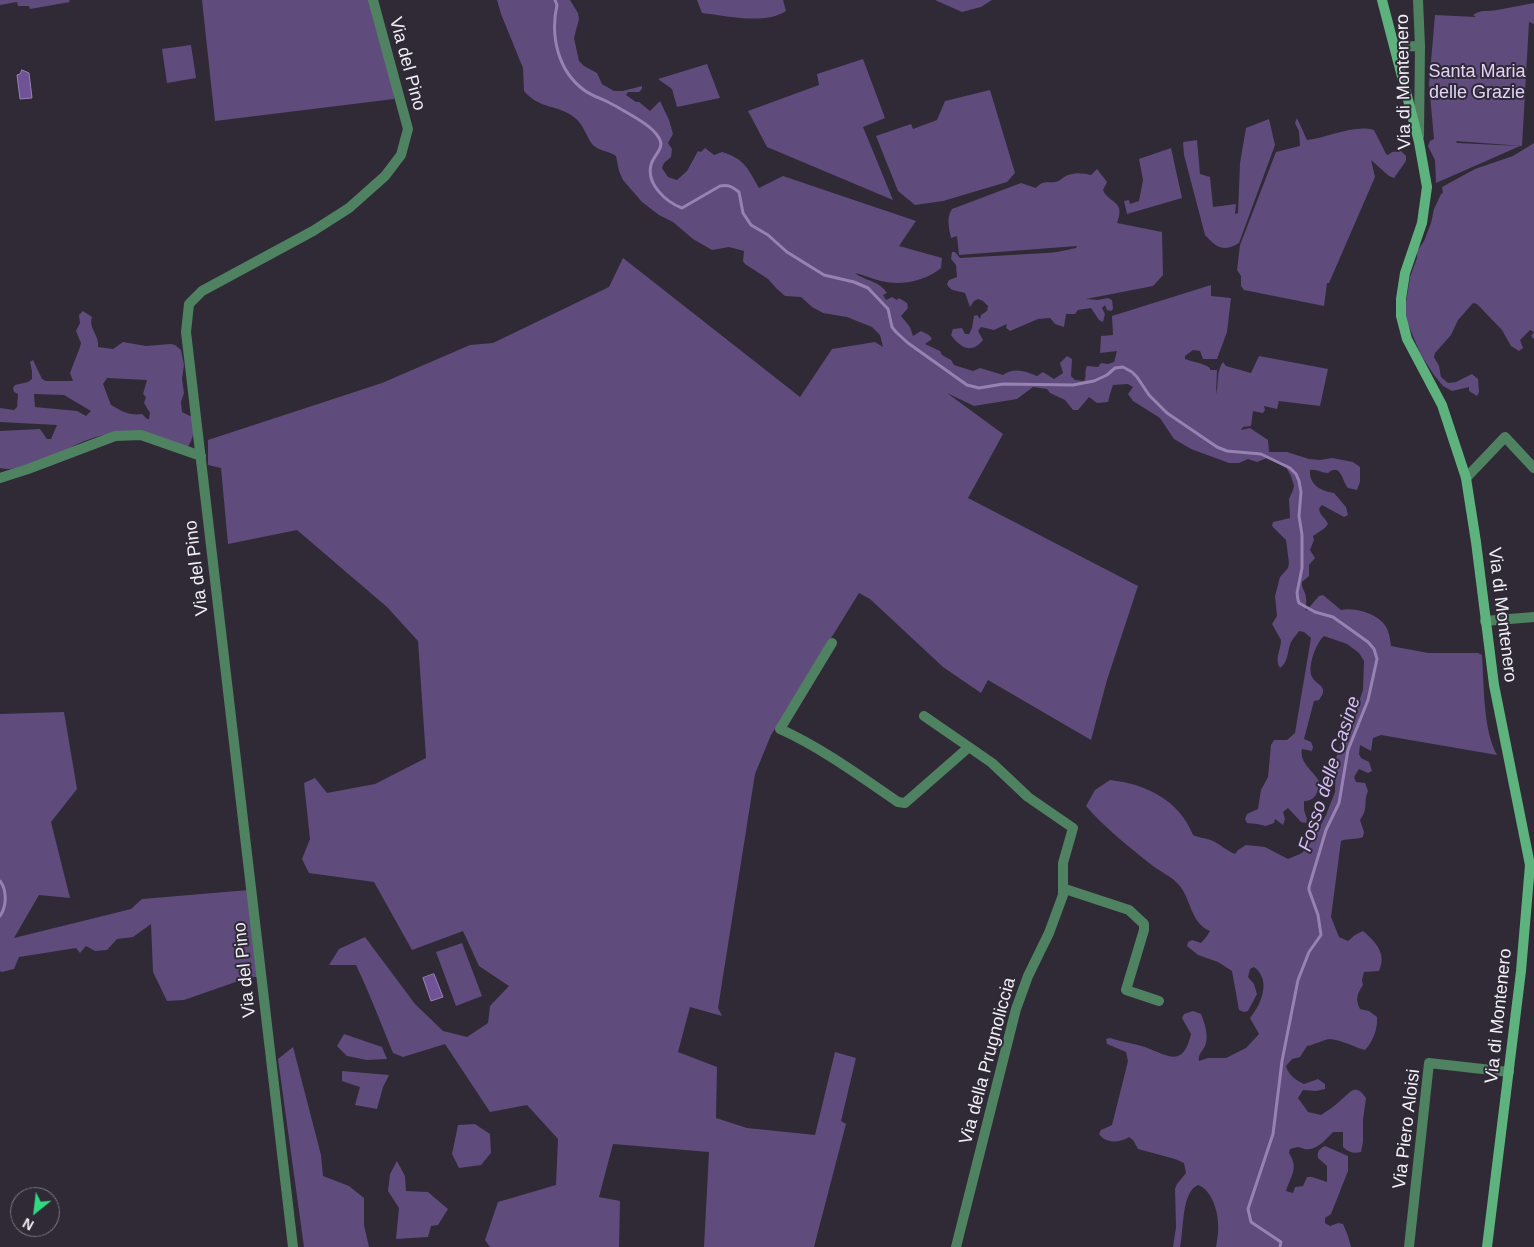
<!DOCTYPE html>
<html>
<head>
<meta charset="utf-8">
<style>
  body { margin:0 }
  #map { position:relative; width:1534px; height:1247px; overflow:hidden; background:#2f2a36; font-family:Arial,sans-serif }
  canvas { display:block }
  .north { position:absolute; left:10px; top:1187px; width:50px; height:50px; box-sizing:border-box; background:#2f2a36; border:1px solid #7d7983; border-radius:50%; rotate:209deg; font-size:14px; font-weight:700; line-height:20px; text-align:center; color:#f1eff6 }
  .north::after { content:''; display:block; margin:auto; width:18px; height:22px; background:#33d881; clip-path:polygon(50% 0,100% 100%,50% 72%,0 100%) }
</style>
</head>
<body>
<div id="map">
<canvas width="1534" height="1247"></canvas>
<div class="north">N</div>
</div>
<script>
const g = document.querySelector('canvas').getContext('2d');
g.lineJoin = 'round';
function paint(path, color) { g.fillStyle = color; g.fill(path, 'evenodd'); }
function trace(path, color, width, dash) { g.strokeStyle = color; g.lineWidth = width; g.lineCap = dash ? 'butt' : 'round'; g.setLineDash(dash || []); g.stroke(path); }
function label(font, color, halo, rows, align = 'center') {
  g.font = font + ' Arial,sans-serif'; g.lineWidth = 4; g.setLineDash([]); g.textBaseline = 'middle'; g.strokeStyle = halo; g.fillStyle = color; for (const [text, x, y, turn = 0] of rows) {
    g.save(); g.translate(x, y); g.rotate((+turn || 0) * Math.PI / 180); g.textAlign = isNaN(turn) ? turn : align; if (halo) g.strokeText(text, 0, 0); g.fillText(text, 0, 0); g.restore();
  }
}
const green = new Path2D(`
  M0,0H69L70,2L30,9L29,6H18L17,2L0,5Z
  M202,0H370L395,94L394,99L215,121Z
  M497,0H570L578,13L579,19L574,38L579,61L584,66L597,73L602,84L614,91H623L642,86V89L639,92H628L626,95L636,102H639L650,111L660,101L669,120L673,134L668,143L672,149L671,157L664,163L662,168L668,177L677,180L687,171L698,151L701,152L705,148L714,155L722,152C745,159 748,169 759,188L783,176L916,221L899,246L942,258L941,268C925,281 902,286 881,281C873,279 864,275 855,273C865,281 880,281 887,293L883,295L886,300L892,297L897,300L899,298L907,303L908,308L901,316L910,327L913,336L921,331L929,335L932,339L925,344L940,351L942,355L951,360L954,365L973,371L980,368L1003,375C1013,367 1026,371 1037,376L1043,372L1054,379L1063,373L1060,363L1067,356L1072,359L1071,376L1075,380L1084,381C1087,377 1084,371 1087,366L1098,367L1101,363L1108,364L1114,362L1117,351L1100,353L1101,336L1113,335L1112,316L1211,285V296L1231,298L1227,332L1217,359H1203L1200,351L1193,350L1185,356V359C1195,363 1201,362 1210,368V370H1217L1216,394C1219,383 1216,371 1223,362L1226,366L1251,373L1259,356L1328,369L1320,406L1279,401L1277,409L1264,406L1265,410L1263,413L1253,411L1251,426L1243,427L1241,430L1250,428L1268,440L1269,452H1287L1309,459L1320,460L1332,458L1353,462L1360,467V482L1357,490L1348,488C1342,481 1341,462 1328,473C1321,473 1317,469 1310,470C1309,485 1321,491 1334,493L1346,507L1348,515L1344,517L1322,505L1319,509C1320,516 1326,518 1328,524L1325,528L1313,536L1314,540L1310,550L1315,558L1309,565V576L1302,582C1301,588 1306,592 1306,598C1307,603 1305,606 1306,611L1319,596L1323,595L1341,610C1353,607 1376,613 1384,624C1389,630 1390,638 1391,646L1428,653H1478L1482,655C1484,684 1483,730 1497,755L1381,735L1373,738L1371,751L1360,745L1359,754L1361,758L1369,762L1372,771L1368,773L1359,769L1354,777L1356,782L1365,783L1368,791C1363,802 1369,808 1360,820L1364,832L1363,837C1356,840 1348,838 1341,841L1331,917L1339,937L1348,941L1355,935L1363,931C1376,942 1387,954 1379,971L1364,972L1362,980L1363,985C1357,994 1355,999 1360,1009L1369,1011L1377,1017C1378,1028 1373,1042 1365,1050C1354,1047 1342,1040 1330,1039C1325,1039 1314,1045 1307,1046L1300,1057L1292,1059L1286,1066C1289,1076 1296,1080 1304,1084L1318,1079L1325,1084V1089L1316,1091L1303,1090L1298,1098L1308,1112L1321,1115C1328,1110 1335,1106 1341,1100C1351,1091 1356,1083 1366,1098L1363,1120V1142L1361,1152C1354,1154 1348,1152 1343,1147V1132H1333C1327,1138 1319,1148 1310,1149C1301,1151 1303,1144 1290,1149L1289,1153C1299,1169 1291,1175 1286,1191L1293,1193L1295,1187L1303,1186L1307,1177H1312L1327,1182V1166L1318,1158C1317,1151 1319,1149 1325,1146L1348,1156V1171L1331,1214L1325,1218V1223L1330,1226L1338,1223L1343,1224L1348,1236L1351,1247H1216C1217,1239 1219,1231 1218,1223C1218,1211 1211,1189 1198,1185C1181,1192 1184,1231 1180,1247H1173L1176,1227L1175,1189L1177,1184L1186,1173L1184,1163L1175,1159L1138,1149L1133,1140L1129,1137C1120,1143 1106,1144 1099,1134L1101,1130L1112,1125L1128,1061L1126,1052L1107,1044L1106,1039L1110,1038C1121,1042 1133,1043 1145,1047C1169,1056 1183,1068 1191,1034L1182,1018L1184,1014L1193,1011L1201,1014C1205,1024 1209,1036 1205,1046C1202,1052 1198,1054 1199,1061L1208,1058H1226L1246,1048L1259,1034L1250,1018C1261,1005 1272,980 1254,967L1250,969L1248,977L1254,984L1257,994L1248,1011L1244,1012L1239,1010L1232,971L1218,962L1198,955L1187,946L1188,942L1192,940L1201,943L1207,936L1210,931C1190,923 1191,897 1178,884C1172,877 1161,872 1153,866C1129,847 1106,829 1086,806L1095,790L1110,780C1146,784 1179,800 1193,835C1199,838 1207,838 1213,841C1221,845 1227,851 1235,854L1238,850L1246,845L1265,847L1288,859L1302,853L1313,840L1326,815L1335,792L1336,758L1339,749L1354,716L1363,690L1364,661L1359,653L1347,644L1324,636C1316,643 1307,667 1312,677C1317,686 1330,686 1319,700L1314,701L1304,739L1311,742L1313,747L1312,751L1302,749C1299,762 1313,771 1319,781C1319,791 1316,801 1304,801V810L1307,819L1306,823L1301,822L1288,808L1283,812L1285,819L1283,825L1275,819L1274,823L1266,826L1257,824L1247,823L1245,819L1247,814L1258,809L1261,790L1268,777L1271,745L1274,740H1287L1295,733L1310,644L1311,638L1304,632L1299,631C1296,636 1291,640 1290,645C1287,654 1288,662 1280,668C1274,659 1281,650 1281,640L1272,624L1277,616L1275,596L1280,577L1288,568L1289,563L1286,540L1272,526L1273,522L1290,518L1289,499L1293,490L1294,486L1291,476L1286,467L1267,458L1257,462L1248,459L1239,463H1229L1191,449L1174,439L1160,418L1133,401L1128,394L1133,387L1128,384L1113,385L1110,394L1108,402L1097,403L1089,397L1078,410H1073L1065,400L1050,393L1047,389L1033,387L1017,399L974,406L947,393L1003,434L968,498L1138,586L1107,680L1091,740L988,680L981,693L943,667L870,599L859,593L771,735L755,774L718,1008L722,1016L690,1007L678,1052L717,1067L716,1118L747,1128L815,1135L835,1052L856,1058L841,1121L846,1124L814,1247H704L709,1152L613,1144L599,1197L620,1201L619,1247H490L485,1240L498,1202L556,1185L558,1139L527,1105L490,1112L445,1044L403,1057L393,1053C381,1024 370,994 356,965H329L339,949L365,937L415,1004L443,1031L467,1037L488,1023L490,1006L509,986L479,966L463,931L412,950L374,882L309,873L302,859L310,839L304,783L315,778L327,793L375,784L426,758L418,641L387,607L297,530L228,544L221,468L208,465V440L382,383L470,345L493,343L609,287L623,258L800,397L832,349L875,342L883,347L880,335L872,327L847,317L823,313L812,307L801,297L785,296L777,289L768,279L745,264L743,261L744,251L729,247L712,250L693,239L673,222L659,215L642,202L623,180L619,171L616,156C609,151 598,151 592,144C586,136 584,125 575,118C558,104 540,110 524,91L523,68L501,14Z
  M697,0H783L786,11C765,25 727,16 702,13Z
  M935,0H992L981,7L962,12Z
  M1534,3V24L1529,22L1522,146L1456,141L1457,143L1520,146L1436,183L1435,160L1428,146L1430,141L1434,139L1429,84L1435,15L1476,17L1473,15C1481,9 1488,12 1497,10C1509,8 1522,5 1534,3Z
  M191,45L196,78L167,83L162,49Z
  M863,59L885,118L863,127L893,200L767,147L748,111L819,85L817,74Z
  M707,64L720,98L677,107L672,89L658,79Z
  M990,90L1015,173L1007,182L943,201L915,205L898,191L876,136L911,124L913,129L937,120L945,101Z
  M1297,118L1307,140C1328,138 1354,124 1374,130L1386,154L1388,155L1392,152L1401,151L1406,156V161L1394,178L1389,176L1371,160L1375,177L1329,283H1327L1324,306L1244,290L1241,286V276L1237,270L1240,245L1276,152L1300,146L1299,131L1295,123Z
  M1269,119L1275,145L1239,243C1223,253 1216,247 1205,235L1184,155L1183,142L1197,140L1200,174L1210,177L1213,207L1236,204L1235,214L1238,213L1240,163L1246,128Z
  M1534,143V339L1531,336L1534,332L1530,330L1520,340L1523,348L1519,351L1511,346L1502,330L1477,304L1473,303L1458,320L1451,335L1435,353L1434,357L1439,366L1441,377L1448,383L1456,382L1472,374L1478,379L1479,392L1477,396L1469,391V387L1452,391L1443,386L1434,375L1421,355L1404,315L1410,277L1417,258V251L1424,241L1431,223L1434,209L1441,194L1443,193L1442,187L1475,169L1513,156Z
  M1171,148L1182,198L1127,214L1124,201L1129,200L1130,204L1139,201L1143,180L1139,159Z
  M1097,169L1107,182L1103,190C1109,204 1126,200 1117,223L1162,232L1163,275L1153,286L1086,299L1098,300L1108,298L1112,300L1113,309L1111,311L1107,310L1105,305L1102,308L1105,314L1103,322L1099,320L1091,308L1078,310L1075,314H1066L1064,327L1055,324L1050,318L1038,319L1010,331L1006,328L1007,324L994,330L981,327L978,331L983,340C971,355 960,347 951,335L953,329L962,328L965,334H969L972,328L974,316L977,315L980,319L981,315L987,311L988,306L983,301L978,299L974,301L970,307L965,293C958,291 949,291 947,284L949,280L957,277L956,265L951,259L952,252H955L960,258C988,256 1017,255 1046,253C1055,253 1066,250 1076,248L1077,246L959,255L957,236L951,238C949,228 946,218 952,209L1021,183L1036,188C1043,180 1046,183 1055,182C1059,182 1062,178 1066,176C1074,172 1082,173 1091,175Z
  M83,311L92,317C88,329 100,335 98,347L113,349L123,342L146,346L171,344L175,345L181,350L184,365L182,379L184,393L181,402L182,412L194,418C194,429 194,439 187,448L114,434C78,434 37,476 0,468V431L40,429L47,439H51L57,425L0,422V408L14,410L17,407L18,394L14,392L13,388L15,385L28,382L32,379V371L30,362L33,360L42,379L46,381H73L70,373L80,347L81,343L76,331L80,323L79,315ZM107,378L147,380L143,394L146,397L144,403L150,413L149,419H147L142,414C130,416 121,411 111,405L103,384ZM34,394L64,395L91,411L86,416L77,411L35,407Z
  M64,712L77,789L51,822L70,898L39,895L14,938L131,909L142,899L249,890L262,977H250L184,1000L167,1001L153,972L151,924L133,937L117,939L107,950L95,951L86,946L80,953L76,948L19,957L14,969L2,972L0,971V714Z
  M462,943L482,996L456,1006L436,952Z
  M344,1034L382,1047L387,1059L367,1060L347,1056L337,1046Z
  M293,1047L321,1155L323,1176L349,1186L364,1198V1225L369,1247H304L278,1059Z
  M342,1071L389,1075L383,1087L377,1109L355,1105L360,1087L342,1081Z
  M475,1124L490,1134L491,1153L481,1165L459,1168L452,1154L458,1125Z
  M397,1161L405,1176L406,1191L428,1192L448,1209L438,1225L431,1226L428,1237L396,1239L399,1208L388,1191L390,1174Z`);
const water = new Path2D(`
  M22,70L29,73L32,98L20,99L17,75L20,74Z
  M434,974L443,997L431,1001L423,978Z`);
const stream = new Path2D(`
  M555,0L557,5C550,36 558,71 584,90C592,96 600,98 608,102C616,106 624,111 631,115C641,121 655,129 660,140C664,149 653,156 651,165C646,184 666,202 682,208L720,186C729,184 732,187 739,192L743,213L751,225L768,235L787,252L824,275L854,282L868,288L888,309L892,327L896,332L908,343L967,385L979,388L1003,384L1073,385L1094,381L1107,375L1115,368L1123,367L1132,372L1137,377L1149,395L1167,413L1217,447L1227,451L1261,454L1290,468L1296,474L1299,481L1301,492L1299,516L1302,535V568L1297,593L1298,600L1299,603L1315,612L1333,617L1368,642L1374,649L1377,659L1368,700L1348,750L1339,803L1326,830L1309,887V890L1318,915L1321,935L1309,952L1298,980L1282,1061L1273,1134L1248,1209L1251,1222L1281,1242L1280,1247
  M0,881C7,890 7,906 0,916`);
const street = new Path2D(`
  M1418,0L1420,46L1419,136
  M1395,47L1420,46
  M0,478L28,469L115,436L141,435L201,456
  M1466,478L1505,437L1534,468
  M1485,621L1534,617
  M832,643L780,729C822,748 860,776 898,802L905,803L969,747L992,763L1028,797L1073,828L1063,863V895L1049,933L1028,976L1016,1009L956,1247
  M924,716L969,747
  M1065,889L1129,910L1144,924V930L1126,990L1159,1001
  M293,1247L186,332L189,304L202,291L313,231L349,208L385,176L401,155L408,129L373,0
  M1409,1247L1429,1063L1509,1072`);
const secondary = new Path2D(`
  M1382,0L1419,142L1427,187L1422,223L1405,273L1401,299V316L1407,339L1442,405L1466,478L1476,542L1494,685L1530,865L1521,971L1487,1247`);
const streetNames = [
  ["Via del Pino",407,64,75],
  ["Via di Montenero",1404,82,-91],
  ["Via del Pino",197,568,-97],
  ["Via di Montenero",1502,615,83],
  ["Via del Pino",245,970,-96],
  ["Via di Montenero",1499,1016,-84],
  ["Via della Prugnoliccia",988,1061,-75],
  ["Via Piero Aloisi",1407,1129,-83]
];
const parkNames = [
  ["Santa Maria",1477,72],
  ["delle Grazie",1477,93]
];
const waterNames = [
  ["Fosso delle Casine",1330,774,-72]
];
paint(green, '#5f4b7c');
paint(water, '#705396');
trace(water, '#9782b3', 1);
trace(stream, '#9782b3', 3);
trace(street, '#4f8261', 10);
trace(secondary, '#5db27d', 10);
label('18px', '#f1eff6', '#2f2a36', streetNames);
label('18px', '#e2d3fa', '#2f2a36', parkNames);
label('italic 19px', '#d5bef8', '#2f2a36', waterNames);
</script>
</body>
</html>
